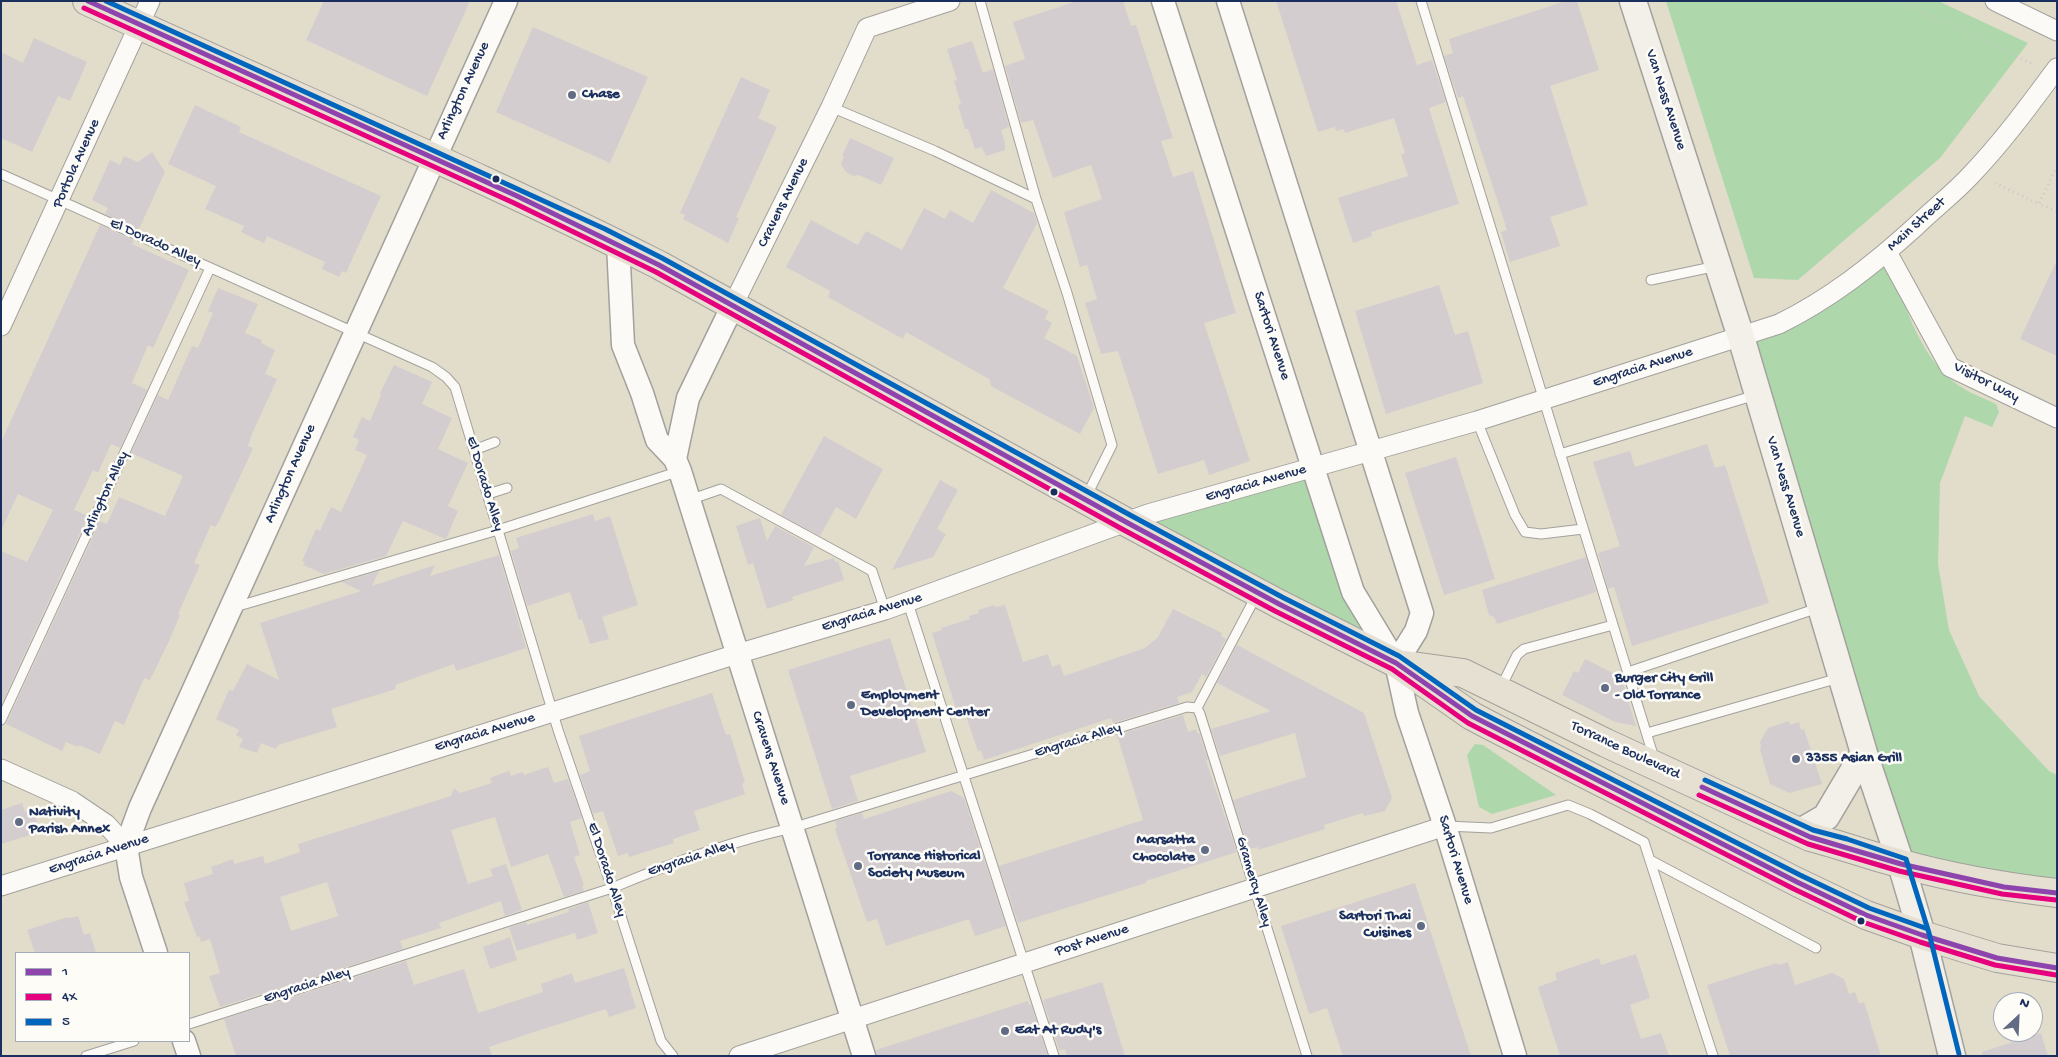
<!DOCTYPE html>
<html>
<head>
<meta charset="utf-8">
<style>
  body { margin:0 }
  #map { position:relative; width:2058px; height:1057px; overflow:hidden; background:#e2dcca; font-family:"Gochi Hand",sans-serif }
  canvas { display:block }
  .frame { position:absolute; inset:0; border:2px solid #1b2f5e; pointer-events:none }
  .legend { position:absolute; left:15px; top:952px; width:175px; height:90px; box-sizing:border-box; background:#fdfcf7; border:1px solid #a3aaba; margin:0; padding:6px 9px; list-style:none; font-size:15px; color:#1b2f5e }
  .legend li { display:flex; align-items:center; gap:10px; height:25px }
  .legend b { width:25px; border:1px solid #a3aaba }
  .north { position:absolute; left:1993px; top:992px; width:50px; height:50px; box-sizing:border-box; background:#fdfcf7; border:1px solid #a3aaba; border-radius:50%; rotate:25deg; font-size:14px; font-weight:700; line-height:20px; text-align:center; color:#1b2f5e }
  .north::after { content:''; display:block; margin:auto; width:18px; height:22px; background:#616c84; clip-path:polygon(50% 0,100% 100%,50% 72%,0 100%) }
</style>
</head>
<body>
<div id="map">
<canvas width="2058" height="1057"></canvas>
<div class="frame"></div>
<ul class="legend">
<li><b style="height:6px;background:#8e44ad"></b>1</li>
<li><b style="height:6px;background:#e5007d"></b>4X</li>
<li><b style="height:6px;background:#0065bd"></b>5</li>
</ul>
<div class="north">N</div>
</div>
<script>
const g = document.querySelector('canvas').getContext('2d');
g.lineJoin = 'round';
function paint(path, color) { g.fillStyle = color; g.fill(path, 'evenodd'); }
function trace(path, color, width, dash) { g.strokeStyle = color; g.lineWidth = width; g.lineCap = dash ? 'butt' : 'round'; g.setLineDash(dash || []); g.stroke(path); }
function label(font, color, halo, rows, align = 'center') {
  g.font = font + ' "Gochi Hand",sans-serif'; g.lineWidth = 5; g.setLineDash([]); g.textBaseline = 'middle'; g.strokeStyle = halo; g.fillStyle = color; for (const [text, x, y, turn = 0] of rows) {
    g.save(); g.translate(x, y); g.rotate((+turn || 0) * Math.PI / 180); g.textAlign = isNaN(turn) ? turn : align; if (halo) g.strokeText(text, 0, 0); g.fillText(text, 0, 0); g.restore();
  }
}
const green = new Path2D(`
  M1666,1H1938L2028,43L1940,158L1798,280L1754,278Z
  M1887,252C1903,298 1916,355 1958,385C1969,393 1984,398 1996,404L1999,412L1992,427L1965,416L1940,483L1938,564L1949,630L1979,696L2049,771L2057,775V893L1901,864L1741,337Z
  M1314,468L1353,592L1363,646L1126,522Z
  M1475,744L1483,745L1556,795L1492,814L1479,807L1467,755Z`);
const building = new Path2D(`
  M324,1H470L427,96L306,40Z
  M1077,1H1123L1131,26L1136,25L1173,138L1161,141L1173,177L1193,171L1236,313L1204,323L1250,461L1209,475L1204,460L1158,474L1118,351L1101,354L1085,303L1097,299L1087,265L1080,267L1064,212L1102,199L1091,165L1053,178L1033,120L1021,123L1005,66L1025,59L1013,22Z
  M1276,1H1396L1417,65L1432,60L1446,102L1429,108L1459,204L1371,232L1372,236L1353,243L1338,198L1408,176L1401,155L1405,153L1394,118L1345,133L1344,129L1336,131L1335,127L1318,132Z
  M1566,1H1577L1599,70L1550,86L1588,205L1550,217L1560,246L1510,262L1501,232L1507,230L1463,96L1458,98L1444,56L1453,53L1449,39Z
  M533,27L648,77L610,163L496,112Z
  M34,38L87,62L70,101L58,96L32,152L1,138V52L23,63Z
  M972,41L983,73L993,69L1009,127L1001,130L1005,143V150L986,156L982,147L975,149L968,129H965L958,105L961,104L954,81L957,80L947,49Z
  M741,77L770,90L758,118L777,127L736,217L739,218L728,243L683,219L685,215L680,213Z
  M195,105L241,127L239,132L381,196L346,273L342,271L339,277L322,269L325,262L267,236L264,243L241,232L244,226L205,209L216,186L168,164Z
  M850,138L894,158L881,185L859,175L854,176L846,172L841,164L844,157L842,156Z
  M152,152L165,172L139,229L105,214L108,208L92,200L110,160L120,165L124,156L138,162Z
  M991,190L1034,213L1037,223L1003,288L1049,311L1045,319L1052,323L1044,338L1077,356L1094,408L1080,434L991,386L989,379L906,332L903,339L828,297L830,291L786,267L811,220L858,245L866,231L902,250L924,208L945,219L950,210L973,223Z
  M100,225L134,240L132,244L189,270L153,348L148,345L132,383L147,390L120,448L111,444L98,473L93,470L74,510L88,516L1,705V551L27,562L53,510L18,494L1,531V442Z
  M2057,260V356L2020,339Z
  M1439,285L1455,335L1468,331L1483,383L1386,414L1355,311Z
  M218,288L258,304L245,333L262,340L261,343L275,350L265,374L277,379L252,434L248,446L253,448L246,464L218,523L215,527L211,525L194,563L200,565L178,614L180,615L169,641L150,680L144,678L124,725L115,721L100,754L79,745L78,747L66,742L62,751L6,724L100,521L107,524L119,497L165,516L183,476L131,453L158,395L168,400L192,346L198,348L213,313L208,311Z
  M394,365L432,382L422,404L452,418L438,449L468,463L448,506L458,511L446,539L403,521L386,556L324,574L303,565L305,562L302,561L316,529L320,531L331,507L341,512L367,455L355,450L359,440L353,437L362,417L370,421L381,395L380,393Z
  M824,436L883,469L856,519L836,507L820,536L781,515Z
  M1707,444L1715,468L1725,465L1769,603L1632,646L1614,587L1608,589L1598,553L1620,546L1593,462L1630,451L1635,467Z
  M1456,457L1495,579L1444,595L1405,473Z
  M940,480L958,490L937,529L946,534L933,557L892,570Z
  M593,514L595,521L610,516L638,605L602,617L609,639L590,644L582,619L579,620L570,592L527,606L511,551L519,548L516,538Z
  M760,518L767,541L775,526L814,547L804,566L834,558L835,562L838,561L844,580L792,597L793,600L767,609L753,563L748,565L736,526Z
  M499,555L526,648L456,671L454,664L395,685L396,689L331,709L337,727L278,745L276,749L261,743L257,753L239,747L243,739L236,735L239,730L216,719L229,690L233,691L247,664L279,680L260,623L361,591L342,582L379,571L372,586L435,565L430,576Z
  M1586,557L1596,592L1497,624L1494,617L1489,615L1482,590Z
  M995,605V607L1005,605L1023,662L1048,654L1052,667L1060,664L1064,676L1145,648L1158,637L1173,609L1222,633L1221,636L1226,639L1206,677L1202,674L1192,692L1177,697L1179,703L1113,723L1111,718L984,760L981,750L978,751L966,716L959,718L932,633L942,630L941,628L970,619L969,616L979,613L978,610Z
  M890,638L926,752L850,776L858,801L832,809L788,670Z
  M1237,645L1364,713L1392,798L1385,811L1364,816L1363,813L1324,825L1325,829L1258,850V847L1249,849L1233,800L1306,777L1295,733L1220,756L1211,729L1271,711L1217,683Z
  M1585,659L1621,677L1636,726L1615,722L1562,695L1574,671L1578,673Z
  M712,693L726,735L730,734L745,782L742,784L745,794L694,811L700,830L673,839L674,843L629,857L628,853L618,856L603,811L593,814L580,775L590,771L579,736Z
  M1183,715L1188,732L1196,729L1197,733H1199L1208,760L1206,761L1237,852L1146,881V883L1018,923L999,866L1143,820L1117,735Z
  M1789,721L1790,725L1799,722L1801,730L1804,729L1822,784L1789,793L1770,784L1760,750L1761,747L1760,742L1768,728Z
  M548,767L554,783L568,779L582,818L570,822L580,855L574,857L584,885L582,886L584,891L564,897L548,854L511,867L495,817L451,830L468,884L493,876L490,869L506,864L522,910L505,916L501,901L439,923L441,928L400,941L403,949L220,1007L209,976L220,973L210,939L201,942L199,936L197,937L184,902L189,901L184,883L213,874L211,867L233,859L234,864L263,856L265,864L300,852L298,844L451,796L454,788L460,793L492,783L490,778L509,771L511,776L523,772L524,775ZM327,882L338,916L291,931L280,897Z
  M951,791L964,798L1006,926L975,936L969,919L886,946L877,919L867,922L835,829L837,828L835,821L862,813L864,819Z
  M22,803L25,812L33,809L40,832L1,844V810Z
  M1415,883L1471,1056H1343L1327,1008L1309,1014L1281,926Z
  M588,902L598,933L577,940L575,933L517,951L509,928L526,922L527,925L569,912L568,909Z
  M78,916L84,935L90,933L96,953H35L27,930L68,917L69,918Z
  M510,937L517,960L490,969L483,947Z
  M1636,954L1650,998L1630,1005L1641,1039L1661,1033L1669,1056H1560L1538,987L1557,980L1555,973L1599,958L1601,965Z
  M406,961L414,985L464,969L478,1013L543,992L541,984L572,973L575,983L624,968L636,1008L609,1017L606,1009L537,1031L489,1047L492,1056H236L224,1019Z
  M1788,962L1795,985L1832,973L1844,979L1849,994L1855,992L1859,1003L1864,1002L1881,1056H1730L1707,985L1777,963L1778,965Z
  M1102,982L1125,1056H1067L1065,1049L1059,1050L1043,1000Z
  M1028,1001L1029,1005L1031,1004L1047,1054L1042,1056H877L876,1050Z
  M2041,1033L2048,1056H1982V1052Z`);
const path = new Path2D(`
  M1899,1L2035,65
  M2057,166L2039,204L2057,211
  M1995,183L2039,204`);
const service = new Path2D(`
  M980,1L1036,199L1067,293L1112,445L1086,497
  M1421,1L1654,758
  M831,107L935,151L1036,199
  M1,174L432,367L446,377L455,387L558,730L612,888L661,1041L673,1056
  M1651,280L1717,266
  M1477,421L1515,515L1525,532L1541,534L1583,529
  M474,450L495,442
  M1560,454L1756,395
  M488,494L507,488
  M689,500L721,489L872,571L885,610
  M908,603L1054,1056
  M235,607L498,530L680,471
  M1628,672L1818,608
  M1501,687L1517,655L1524,649L1613,625
  M1197,708L1200,714L1307,1056
  M1197,708L1256,596
  M1,720L210,268
  M1647,733L1839,678
  M1446,826L1491,828L1568,805L1590,814L1644,842L1713,1056
  M1650,860L1816,948
  M189,1024L612,888C669,864 732,841 792,828L1187,707L1197,708
  M86,1056L134,1041`);
const minor = new Path2D(`
  M1995,1L2057,31
  M1887,252L1950,367L2057,418
  M733,305L831,107L867,28L950,1
  M1,326L150,1
  M1,769L72,801L106,824L126,846
  M1,886L737,654L885,610L1148,514L1477,421L1779,324C1830,299 1873,265 1915,227C1932,210 1952,195 1968,178C2001,144 2029,106 2057,68
  M739,1056L1445,826`);
const tertiary = new Path2D(`
  M1163,1L1353,592L1396,663L1407,713L1445,826L1515,1056
  M1228,1L1422,613L1416,631L1396,663
  M618,244L623,345L642,393L657,440L675,459L680,471L864,1056
  M675,459L688,398L733,305
  M156,953L131,877L126,846L140,808L506,1
  M184,1041L189,1056`);
const secondary = new Path2D(`
  M1633,1L1741,337L1864,753L1901,864L1922,935L1952,1056
  M1800,832L1826,817L1864,753`);
const primary = new Path2D(`
  M87,1C277,90 472,170 659,265L1126,522L1279,604L1396,663L1472,716L1489,725L1797,882L1866,915L1922,935L1997,958L2057,968
  M1405,665L1463,673L1606,743L1810,837C1841,845 1871,856 1902,864C1953,878 2005,887 2057,893`);
const bus1 = new Path2D(`
  M88,1L517,196L659,265L1126,522L1279,604L1396,663L1472,716L1797,882L1866,915L1922,935L1997,958L2057,968
  M1702,787L1810,837L1901,864L2004,887L2057,893`);
const bus2 = new Path2D(`
  M84,8L514,203L656,272L1122,529L1275,611L1392,669L1468,723L1794,889L1863,922L1920,942L1995,965L2056,975
  M1699,795L1808,844L1899,871L2002,894L2056,900`);
const bus3 = new Path2D(`
  M106,1L605,229L662,258L1130,515L1282,597L1399,656L1476,710L1800,875L1869,908L1925,928
  M1705,780L1813,830L1847,839L1906,859L1929,933L1959,1054`);
const markers = [
  [572,95,5,"#616c84"],
  [496,179,4.5,"#1b2f5e"],
  [1054,492,4.5,"#1b2f5e"],
  [1605,688,5,"#616c84"],
  [851,705,5,"#616c84"],
  [1796,759,5,"#616c84"],
  [19,822,5,"#616c84"],
  [1205,850,5,"#616c84"],
  [858,866,5,"#616c84"],
  [1861,921,4.5,"#1b2f5e"],
  [1421,926,5,"#616c84"],
  [1005,1031,5,"#616c84"]
];
const streetNames = [
  ["Arlington Avenue",464,91,-65],
  ["Van Ness Avenue",1665,100,72],
  ["Portola Avenue",77,164,-66],
  ["Cravens Avenue",784,203,-64],
  ["Main Street",1917,225,-42],
  ["El Dorado Alley",155,243,24],
  ["Sartori Avenue",1271,336,72],
  ["Engracia Avenue",1643,368,-18],
  ["Visitor Way",1986,383,27],
  ["Arlington Avenue",291,474,-66],
  ["El Dorado Alley",484,484,73],
  ["Engracia Avenue",1256,484,-16],
  ["Van Ness Avenue",1785,487,73],
  ["Arlington Alley",106,494,-65],
  ["Engracia Avenue",872,613,-17],
  ["Engracia Avenue",485,733,-17],
  ["Engracia Alley",1078,741,-17],
  ["Torrance Boulevard",1625,751,25],
  ["Cravens Avenue",770,758,72],
  ["Engracia Avenue",99,855,-18],
  ["Engracia Alley",691,859,-18],
  ["Sartori Avenue",1455,860,73],
  ["El Dorado Alley",606,870,72],
  ["Gramercy Alley",1253,882,73],
  ["Post Avenue",1092,941,-18],
  ["Engracia Alley",307,986,-18]
];
const poiNames = [
  ["Chase",582,95],
  ["Burger City Grill",1615,679],
  ["- Old Torrance",1615,696],
  ["Employment",861,696],
  ["Development Center",861,713],
  ["3355 Asian Grill",1806,759],
  ["Nativity",29,813],
  ["Parish Annex",29,830],
  ["Marsatta",1195,841,"right"],
  ["Chocolate",1195,858,"right"],
  ["Torrance Historical",868,857],
  ["Society Museum",868,874],
  ["Sartori Thai",1411,917,"right"],
  ["Cuisines",1411,934,"right"],
  ["Eat At Rudy's",1015,1031]
];
paint(green, '#aed8ac');
paint(building, '#d4cdd0');
trace(service, '#a2a19c', 11);
trace(minor, '#a2a19c', 21);
trace(tertiary, '#a2a19c', 25);
trace(secondary, '#a2a19c', 29);
trace(primary, '#a2a19c', 30);
trace(path, '#c9c9c8', 3, [1, 4]);
trace(service, '#fbfaf7', 9);
trace(minor, '#fbfaf7', 19);
trace(tertiary, '#fbfaf7', 22);
trace(secondary, '#f3f0e9', 26);
trace(primary, '#e6e0d3', 28);
trace(bus1, '#8e44ad', 5);
trace(bus2, '#e5007d', 5);
trace(bus3, '#0065bd', 5);
for (const [x, y, r, color] of markers) { const dot = new Path2D(); dot.arc(x, y, r, 0, 2 * Math.PI); g.fillStyle = color; g.fill(dot); trace(dot, '#fdfcf7', 2); }
label('15px', '#1b2f5e', '#fdfcf7', streetNames);
label('bold 15px', '#1b2f5e', '#fdfcf7', poiNames, 'left');
</script>
</body>
</html>
